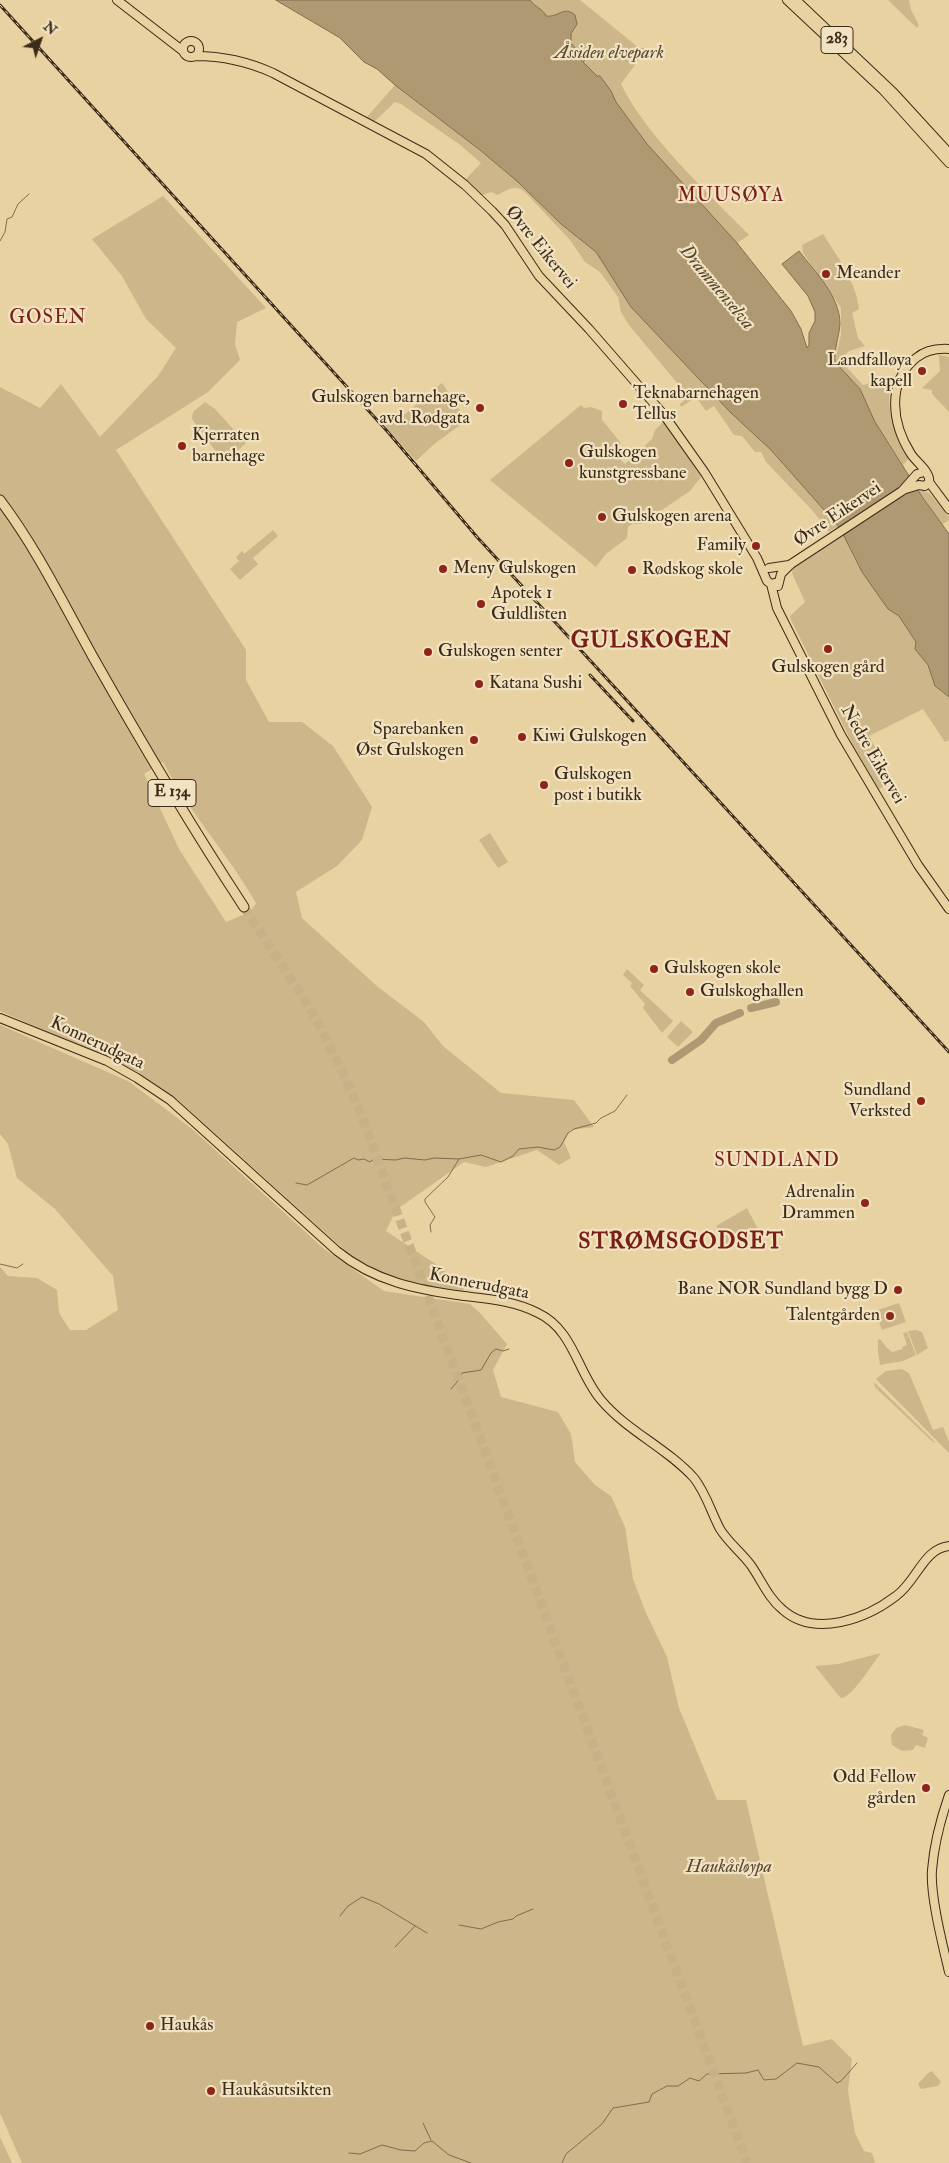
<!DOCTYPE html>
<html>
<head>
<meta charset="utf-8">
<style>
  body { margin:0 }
  #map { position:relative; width:949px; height:2163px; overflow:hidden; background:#e9d2a1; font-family:"IM FELL Double Pica",serif }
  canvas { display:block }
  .north { position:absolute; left:15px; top:15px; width:50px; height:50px; -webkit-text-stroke:4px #f1e2c2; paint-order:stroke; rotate:41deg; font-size:14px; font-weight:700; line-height:20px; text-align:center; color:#3d2b19 }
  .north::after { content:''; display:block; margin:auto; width:18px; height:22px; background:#3d2b19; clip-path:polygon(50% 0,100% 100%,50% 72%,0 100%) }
</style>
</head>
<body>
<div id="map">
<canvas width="949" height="2163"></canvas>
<div class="north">N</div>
</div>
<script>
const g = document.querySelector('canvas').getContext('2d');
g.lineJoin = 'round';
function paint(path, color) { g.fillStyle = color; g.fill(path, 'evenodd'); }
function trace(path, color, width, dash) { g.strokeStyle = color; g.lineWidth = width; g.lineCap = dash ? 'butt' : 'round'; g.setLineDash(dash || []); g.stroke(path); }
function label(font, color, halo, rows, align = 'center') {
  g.font = font + ' "IM FELL Double Pica",serif'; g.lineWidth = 4.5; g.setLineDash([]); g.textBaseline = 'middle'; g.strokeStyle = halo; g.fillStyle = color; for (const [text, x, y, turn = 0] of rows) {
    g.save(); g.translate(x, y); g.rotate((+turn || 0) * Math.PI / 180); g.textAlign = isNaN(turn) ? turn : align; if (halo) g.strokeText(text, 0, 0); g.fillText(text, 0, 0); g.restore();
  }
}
const green = new Path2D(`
  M530,0H580L639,48H652L654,52L640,58L621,84C647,137 707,192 749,235L737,243L647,144L616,102L611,91L583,62L585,60L571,43V34L575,29L572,12C562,8 556,18 546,16C543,9 535,7 530,0Z
  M888,0H909L911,10L919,25L917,28Z
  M395,85L480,150L518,182L561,224L596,252L631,307L731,413L771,450L840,528L845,535L853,556L888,609L899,616L916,642L915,649L928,665L940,691L949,697V740L945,742L923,709L869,736L893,781L879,789L853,745L791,620L790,616L805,602L792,573L793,567L842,535L838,530L835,528L829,532L812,510L766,462L761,452H755L742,436L734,435L714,406L706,411L696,397L681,407L680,404L688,397L687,395L629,325L621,312L618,297L600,272L585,262L570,240L525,192C515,184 507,190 498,195L491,192L480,196L464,181L481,163L459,144L401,104L395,102L374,122L366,118Z
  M163,196L266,308L237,322L235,344L240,360L208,392L116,450L246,650V680L269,722H302L333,746L372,807L362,840L337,866L296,892L302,918L378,987L424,1022L443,1046L501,1093L574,1100L594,1127L570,1130L564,1142L571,1158L559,1165L537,1150L486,1167L464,1162L396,1210L386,1231L437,1265L464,1287L463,1293L391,1277L350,1255L176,1098L139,1073L0,1011V387L40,408L61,384L100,437L158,376L176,348L146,319L122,276L92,239ZM163,762C189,812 228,854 256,903L250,912L226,922L179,849L144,774Z
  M823,234C838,257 856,282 859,309L852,313L858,338L865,346L849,351L840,360L863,385L887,379L891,383C885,410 896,436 908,459L903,465L875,422L860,389L835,362L841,334V308L803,253L802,245Z
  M939,355L949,357V412L932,394V390L922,388L940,371Z
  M442,383L465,418L464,422L433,445L416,461L385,426L405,414Z
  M205,402L215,409L246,443L226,461H223L192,419L193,412Z
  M581,405L584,408L591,407L602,411V420L621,443L612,451L625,464L652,439L655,430L664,421L701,477L690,491L641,524H632L628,527L627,538L606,554L596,567L490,480Z
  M921,490L929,493L949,514V520L942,525L919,491Z
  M273,530L278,536L253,558L258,564L240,580L230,569L239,561L236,557L242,551L244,554Z
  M490,833L508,862L498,868L479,840Z
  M627,969L644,985L640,990L673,1021L662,1033L643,1008L645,1004L630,986L632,983L623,975Z
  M681,1021L693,1032L678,1047L667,1037Z
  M0,1025L128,1081L191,1128L323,1248L384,1291L470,1304L480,1313L507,1344L493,1370L501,1397L558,1412L571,1434L575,1462L595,1485L611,1496L625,1527L633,1579L646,1613L667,1657L679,1708L717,1800H746L803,2046L832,2039L852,2059L848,2090L855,2133L864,2151L872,2153L875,2163H22L0,2113V1267L8,1276L37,1278L57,1290L59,1313L70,1330H86L118,1310L113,1276L55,1209L17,1178L8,1144L0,1134Z
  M747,1208L758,1229L729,1248L716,1226Z
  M899,1303L906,1322L882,1330L875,1311Z
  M916,1330L922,1332L928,1348L917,1355L908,1331Z
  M907,1332L916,1355L903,1361L880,1365L878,1352V1339L881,1340L886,1347L892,1352L903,1349L902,1347L907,1345L903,1333Z
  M902,1369L909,1373L933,1430L943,1427L949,1442V1453L876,1379L886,1371Z
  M874,1382L935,1442L934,1443L880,1392L875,1387Z
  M881,1653C872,1664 852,1698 841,1698L838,1695L815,1666L838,1664Z
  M905,1725L924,1730L922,1735L928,1738L925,1748L916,1745L913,1750L902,1751L892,1745L891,1735L896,1728Z
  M932,2071L941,2082L938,2086L921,2089L918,2084L927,2074Z
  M0,2137L12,2163H0Z`);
const water = new Path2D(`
  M276,0H530C535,7 543,9 546,16C558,18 564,5 575,15L577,24L571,34V43L585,60L583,62L597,76H600L611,91L616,102L647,144L737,243L791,311L801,329L807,348L809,345V333L815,321V312L808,296L782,264L799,251C815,272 840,296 840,324C839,337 834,349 835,362L860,389L875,422L923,498L949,534V697L935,686L928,665L915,649L916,642L899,616L888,609L862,572L840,528L771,450L731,413L631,307L596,252L561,224L518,182L480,150L395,85L377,69L364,62L340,38Z`);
const stream = new Path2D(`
  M0,241L5,232L7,219L12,217L18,204L29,194
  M296,1183L307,1185L354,1158L358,1160L364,1159L370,1162L374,1159L396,1160L404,1158L425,1160L434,1158L459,1159
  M431,1232L430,1225L435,1217L425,1202V1199L448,1177L459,1159L481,1155L501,1162L513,1156L519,1149L538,1147L554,1150L560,1147L568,1133L574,1129L596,1123L601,1118L615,1111L627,1095
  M0,1264L17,1268L23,1264
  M451,1389L457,1382L462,1373L481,1370L491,1353L496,1349L503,1351L509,1349
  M340,1916L348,1906L362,1897L379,1904L427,1933
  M459,1925L481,1929L498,1922L513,1919L516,1916L533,1909
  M395,1947L415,1926
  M423,2123L431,2140
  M349,2153L360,2154L382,2145L401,2150L415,2151L424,2143L432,2141L449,2155L471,2163
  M562,2163L566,2154L602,2124L613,2108L649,2102L652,2094L667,2086H678L690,2078L699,2081L707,2074L746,2073L758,2070L764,2080L776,2079L797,2063L819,2067L837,2083L841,2081L857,2063`);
const river = new Path2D(`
  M751,1008L776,1002
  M672,1060L701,1040L716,1023L740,1013`);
const highwayTunnel = new Path2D(`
  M244,907L311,1010L337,1060L362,1117L747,2163`);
const major = new Path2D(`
  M117,0L183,51
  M787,0L883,90L949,163
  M796,0L894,93L949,153
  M183 49a8 8 0 1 1 16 0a8 8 0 1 1-16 0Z
  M195,56C223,56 249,62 273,73L426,154L465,185L492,211L505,225L539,276L589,329L664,415L705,473L757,558L767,581L771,584L778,582
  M929,482C931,472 916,462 911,454C892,424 886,383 916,358C926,350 936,348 949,349
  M929,482L949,509
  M906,489L919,485L925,486L929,482
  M769,568L789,565
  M771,584L777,608L841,735L918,865L949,909
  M778,586L781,574L791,564L902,491L917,474L924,472
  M0,1018L107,1061L137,1078L170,1100L337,1251C374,1281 417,1290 464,1296C489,1299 515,1301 538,1313C574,1330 577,1372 601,1400C627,1431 667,1448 694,1478C706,1493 711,1512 720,1529C728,1542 740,1551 750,1564C761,1579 768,1598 783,1610C815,1638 866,1619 896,1596C917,1581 923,1549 949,1546
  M949,1795C941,1818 934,1845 932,1870C930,1896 943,1946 949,1972`);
const highway = new Path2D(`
  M0,500C37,549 63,603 93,657C141,742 191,826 244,907`);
const rail = new Path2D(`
  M0,5L387,431L477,537L949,1052
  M590,675L633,721`);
const markers = [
  [826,274,5,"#8f2418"],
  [922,371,5,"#8f2418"],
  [623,404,5,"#8f2418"],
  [480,408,5,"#8f2418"],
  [182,446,5,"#8f2418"],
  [569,463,5,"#8f2418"],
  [602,517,5,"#8f2418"],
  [756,546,5,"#8f2418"],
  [443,569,5,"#8f2418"],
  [632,570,5,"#8f2418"],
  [481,604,5,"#8f2418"],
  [828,649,5,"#8f2418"],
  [428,652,5,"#8f2418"],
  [479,684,5,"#8f2418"],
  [522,737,5,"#8f2418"],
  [474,740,5,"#8f2418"],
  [544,785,5,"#8f2418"],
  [654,969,5,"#8f2418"],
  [690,992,5,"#8f2418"],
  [921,1101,5,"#8f2418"],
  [865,1203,5,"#8f2418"],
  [898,1290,5,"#8f2418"],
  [890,1316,5,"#8f2418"],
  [926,1788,5,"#8f2418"],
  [150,2026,5,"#8f2418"],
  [211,2091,5,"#8f2418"]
];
const shields = [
  [837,40,32],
  [172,793,48]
];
const shieldNames = [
  ["283",837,40],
  ["E 134",172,793]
];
const parkNames = [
  ["Åssiden elvepark",609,54],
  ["Haukåsløypa",729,1868]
];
const streetNames = [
  ["Øvre Eikervei",540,248,51],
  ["Øvre Eikervei",838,515,-34],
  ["Nedre Eikervei",872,755,60],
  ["Konnerudgata",97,1044,25],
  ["Konnerudgata",479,1285,11]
];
const poiNames = [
  ["Meander",836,274],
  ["Landfalløya",912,361,"right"],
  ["kapell",912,382,"right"],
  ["Teknabarnehagen",633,394],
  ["Tellus",633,415],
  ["Gulskogen barnehage,",470,398,"right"],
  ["avd. Rødgata",470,419,"right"],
  ["Kjerraten",192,436],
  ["barnehage",192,457],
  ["Gulskogen",579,453],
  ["kunstgressbane",579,474],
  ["Gulskogen arena",612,517],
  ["Family",746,546,"right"],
  ["Meny Gulskogen",453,569],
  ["Rødskog skole",642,570],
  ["Apotek 1",491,594],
  ["Guldlisten",491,615],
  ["Gulskogen senter",438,652],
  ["Gulskogen gård",828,668,"center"],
  ["Katana Sushi",489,684],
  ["Sparebanken",464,730,"right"],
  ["Øst Gulskogen",464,751,"right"],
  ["Kiwi Gulskogen",532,737],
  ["Gulskogen",554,775],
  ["post i butikk",554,796],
  ["Gulskogen skole",664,969],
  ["Gulskoghallen",700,992],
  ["Sundland",911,1091,"right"],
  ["Verksted",911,1112,"right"],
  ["Adrenalin",855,1193,"right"],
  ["Drammen",855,1214,"right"],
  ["Bane NOR Sundland bygg D",888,1290,"right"],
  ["Talentgården",880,1316,"right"],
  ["Odd Fellow",916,1778,"right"],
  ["gården",916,1799,"right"],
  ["Haukås",160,2026],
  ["Haukåsutsikten",221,2091]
];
const neighbourhoodNames = [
  ["MUUSØYA",731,197],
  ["GOSEN",48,319],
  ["SUNDLAND",777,1162]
];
const waterNames = [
  ["Drammenselva",716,288,50]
];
const districtNames = [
  ["GULSKOGEN",651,642],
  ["STRØMSGODSET",681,1243]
];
paint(green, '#ccb68a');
paint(water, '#af9973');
trace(water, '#816d4f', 1);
trace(stream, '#816d4f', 1);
trace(river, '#af9973', 8);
trace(highwayTunnel, '#c7b186', 9, [9, 4.5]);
trace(major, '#3d2b19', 10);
trace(highway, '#3d2b19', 11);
trace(major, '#e9d2a1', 8);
trace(highway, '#e9d2a1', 9);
trace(rail, '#3d2b19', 3);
trace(rail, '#f1e2c2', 1, [4]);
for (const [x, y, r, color] of markers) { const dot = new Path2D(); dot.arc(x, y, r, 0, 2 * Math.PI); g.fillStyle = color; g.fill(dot); trace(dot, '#f1e2c2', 2); }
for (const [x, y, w] of shields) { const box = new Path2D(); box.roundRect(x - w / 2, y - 13.5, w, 27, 4); g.fillStyle = '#f1e2c2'; g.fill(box); trace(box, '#3d2b19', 1); }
label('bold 16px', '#3d2b19', null, shieldNames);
label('italic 18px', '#5a4730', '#f1e2c2', parkNames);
label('18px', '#3d2b19', '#f1e2c2', streetNames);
label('18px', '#3d2b19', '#f1e2c2', poiNames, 'left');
g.letterSpacing = '1px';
label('19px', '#7a1f14', '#f1e2c2', neighbourhoodNames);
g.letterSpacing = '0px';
label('italic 19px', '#5a4630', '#f1e2c2', waterNames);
g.letterSpacing = '1px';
label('bold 22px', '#7a1f14', '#f1e2c2', districtNames);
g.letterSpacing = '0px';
</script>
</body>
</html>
